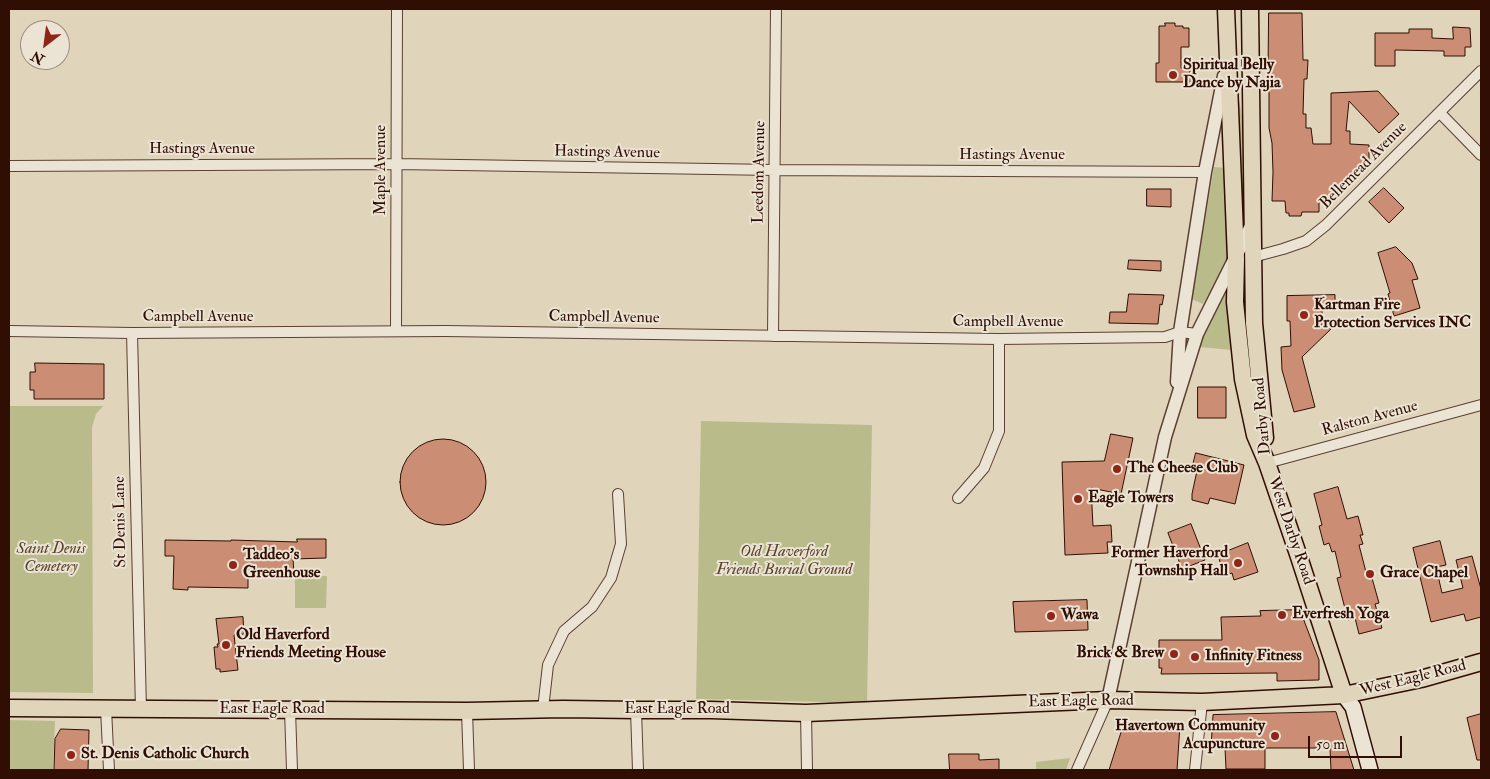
<!DOCTYPE html>
<html>
<head>
<meta charset="utf-8">
<style>
  body { margin:0 }
  #map { position:relative; width:1490px; height:779px; overflow:hidden; background:#e0d4bb; font-family:"IM FELL Double Pica",serif }
  canvas { display:block }
  .frame { position:absolute; inset:0; border:10px solid #300e03; pointer-events:none }
  .north { position:absolute; left:20px; top:20px; width:50px; height:50px; box-sizing:border-box; background:#ebe3d3; border:1px solid #a08e80; border-radius:50%; rotate:210deg; font-size:14px; font-weight:700; line-height:20px; text-align:center; color:#300e03 }
  .north::after { content:''; display:block; margin:auto; width:18px; height:22px; background:#8f2418; clip-path:polygon(50% 0,100% 100%,50% 72%,0 100%) }
  .scale { position:absolute; left:1308px; top:736px; width:94px; height:22px; box-sizing:border-box; border:2px solid #300e03; border-top:0; padding-left:6px; font-size:15px; line-height:18px; white-space:nowrap; color:#300e03; -webkit-text-stroke:4px #ebe3d3; paint-order:stroke }
</style>
</head>
<body>
<div id="map">
<canvas width="1490" height="779"></canvas>
<div class="frame"></div>
<div class="north">N</div>
<div class="scale">50 m</div>
</div>
<script>
const g = document.querySelector('canvas').getContext('2d');
g.lineJoin = 'round';
function paint(path, color) { g.fillStyle = color; g.fill(path, 'evenodd'); }
function trace(path, color, width, dash) { g.strokeStyle = color; g.lineWidth = width; g.lineCap = dash ? 'butt' : 'round'; g.setLineDash(dash || []); g.stroke(path); }
function label(font, color, halo, rows, align = 'center') {
  g.font = font + ' "IM FELL Double Pica",serif'; g.lineWidth = 4; g.setLineDash([]); g.textBaseline = 'middle'; g.strokeStyle = halo; g.fillStyle = color; for (const [text, x, y, turn = 0] of rows) {
    g.save(); g.translate(x, y); g.rotate((+turn || 0) * Math.PI / 180); g.textAlign = isNaN(turn) ? turn : align; if (halo) g.strokeText(text, 0, 0); g.fillText(text, 0, 0); g.restore();
  }
}
const green = new Path2D(`
  M1236,100H1239L1243,121L1244,224L1241,233Z
  M1214,167L1228,168L1230,258L1203,304L1192,299Z
  M1227,289L1232,350L1200,347L1206,326Z
  M9,406H103L96,414L92,427L93,693L9,692Z
  M701,421L872,425L867,703L696,699Z
  M295,576H327L326,608H295Z
  M9,720L55,721L53,770H9Z
  M1070,758L1066,770H1036V762Z`);
const building = new Path2D(`
  M1269,13H1302L1303,60H1308L1307,79H1304L1303,114H1306V128H1311L1313,144H1331V93L1378,91L1399,114L1379,133L1349,101L1346,131H1350V144L1369,145V161L1329,201H1319V212H1302L1301,216H1289V213H1286L1285,201H1272L1273,172L1272,143L1269,128V92L1268,79Z
  M1165,23H1175V26H1183V28H1189V47H1181V68H1190V82H1156V63H1159V26H1165Z
  M1453,27L1470,28L1471,47H1465V56H1444V51L1395,50V66H1375V33H1409V29H1432V38L1453,39Z
  M1384,188L1404,208L1389,223L1369,202Z
  M1147,189H1171V207L1147,206Z
  M1396,247L1412,263L1418,279L1412,280L1420,308L1394,316L1388,294L1390,293L1378,253Z
  M1129,260L1161,261V271L1128,269Z
  M1129,294L1164,295L1162,305L1160,304L1158,324L1109,323L1110,312H1126Z
  M1335,295V309H1322V328H1332L1302,357L1315,407L1294,412L1282,370L1281,347L1291,346L1290,321H1287V296Z
  M35,363L104,364V399H34V390H30V372H35Z
  M1198,387H1226V418H1198Z
  M1111,434L1133,438L1121,494L1091,488L1093,526L1111,525L1112,542H1107L1108,553L1065,555L1062,462L1104,461Z
  M400 482a43 43 0 1 1 86 0a43 43 0 1 1-86 0Z
  M1196,453L1244,465L1235,504L1210,498L1208,504L1192,500V494L1198,466L1193,465Z
  M1338,487L1347,519L1358,516L1363,535H1360L1363,544L1359,545L1366,572L1370,571L1379,603L1375,604L1382,628L1359,634L1355,618L1348,620L1337,578L1341,577L1335,551L1332,552L1329,543L1324,545L1319,526L1322,525L1314,494Z
  M1191,524L1205,560L1182,569L1168,533Z
  M297,539H326V558L293,559L294,574L280,577L248,576V588L188,587V590L173,589L174,556H165V540L231,541V540L297,542Z
  M1440,541L1446,565L1436,567L1442,593L1463,588L1456,560L1472,556L1481,589V617L1466,621L1464,614L1431,622L1413,548Z
  M1248,543L1258,572L1234,580L1232,573L1224,576L1218,555Z
  M1087,600L1088,630L1015,632L1013,602Z
  M1300,610L1319,660V680L1277,681V673L1161,674L1162,668H1159V640H1222L1221,617L1261,616L1260,611Z
  M243,617L244,634L234,635L238,670L220,672V669H216L214,647H218L217,644H219L216,619Z
  M1336,712L1354,770H1331L1330,748H1265V769H1226L1225,748L1211,747L1213,715Z
  M1481,714V760H1477L1467,718Z
  M1180,725L1177,770H1109L1123,726Z
  M61,729L89,730L88,770H54L55,739Z
  M949,754H979V760L999,759V770H950Z`);
const minor = new Path2D(`
  M1440,113L1481,155
  M9,166L397,164L775,170L1205,172
  M1253,257L1283,249L1306,241L1326,225L1481,71
  M9,331L132,333L445,331L999,339L1165,337L1180,332L1197,334
  M396,331L397,9
  M132,333L141,710
  M773,336L776,9
  M1267,463L1481,405
  M958,498L984,468L999,431V339
  M106,709L109,770
  M543,709L548,665L564,631L592,607L611,578L621,544L618,494
  M290,710L292,770
  M636,710L638,770
  M467,711L469,770
  M806,713L807,770
  M1077,770L1108,700
  M1195,770L1202,702`);
const tertiary = new Path2D(`
  M1177,382L1180,332L1205,172L1224,76
  M1108,700L1165,437L1197,334L1252,224`);
const secondary = new Path2D(`
  M1344,695L1353,707L1370,770`);
const primary = new Path2D(`
  M1226,9L1236,259L1235,302L1243,379L1255,435L1267,463L1299,557L1344,695
  M1250,9L1254,323L1265,438
  M9,708L467,711L563,709L636,710H711L806,713L1108,700L1202,702L1344,695L1421,679L1481,662`);
const markers = [
  [1173,75,5,"#8f2418"],
  [1304,315,5,"#8f2418"],
  [1117,469,5,"#8f2418"],
  [1078,499,5,"#8f2418"],
  [1238,563,5,"#8f2418"],
  [233,565,5,"#8f2418"],
  [1370,574,5,"#8f2418"],
  [1282,615,5,"#8f2418"],
  [1051,616,5,"#8f2418"],
  [226,645,5,"#8f2418"],
  [1174,654,5,"#8f2418"],
  [1195,657,5,"#8f2418"],
  [1275,736,5,"#8f2418"],
  [71,755,5,"#8f2418"]
];
const poiNames = [
  ["Spiritual Belly",1183,66],
  ["Dance by Najia",1183,84],
  ["Kartman Fire",1314,306],
  ["Protection Services INC",1314,324],
  ["The Cheese Club",1127,469],
  ["Eagle Towers",1088,499],
  ["Former Haverford",1228,554,"right"],
  ["Township Hall",1228,572,"right"],
  ["Taddeo's",243,556],
  ["Greenhouse",243,574],
  ["Grace Chapel",1380,574],
  ["Everfresh Yoga",1292,615],
  ["Wawa",1061,616],
  ["Old Haverford",236,636],
  ["Friends Meeting House",236,654],
  ["Brick & Brew",1164,654,"right"],
  ["Infinity Fitness",1205,657],
  ["Havertown Community",1265,727,"right"],
  ["Acupuncture",1265,745,"right"],
  ["St. Denis Catholic Church",81,755]
];
const streetNames = [
  ["Hastings Avenue",202,150],
  ["Hastings Avenue",607,153,1],
  ["Hastings Avenue",1012,156],
  ["Bellemead Avenue",1364,166,-45],
  ["Maple Avenue",382,170,-90],
  ["Leedom Avenue",760,172,-89],
  ["Campbell Avenue",198,318],
  ["Campbell Avenue",604,318,1],
  ["Campbell Avenue",1008,323],
  ["Darby Road",1263,416,-95],
  ["Ralston Avenue",1370,419,-15],
  ["St Denis Lane",121,522,-91],
  ["West Darby Road",1290,531,71],
  ["West Eagle Road",1413,679,-14],
  ["East Eagle Road",1081,702,-1],
  ["East Eagle Road",272,710],
  ["East Eagle Road",677,710]
];
const parkNames = [
  ["Saint Denis",51,550],
  ["Cemetery",51,568],
  ["Old Haverford",784,553],
  ["Friends Burial Ground",784,571]
];
paint(green, '#babb8b');
paint(building, '#cb8d73');
trace(building, '#300e03', 1);
trace(minor, '#5c4031', 12);
trace(tertiary, '#5c4031', 15);
trace(secondary, '#300e03', 18);
trace(primary, '#300e03', 19);
trace(minor, '#ebe3d3', 10);
trace(tertiary, '#ebe3d3', 12);
trace(secondary, '#ebe3d3', 15);
trace(primary, '#e0d4bb', 16);
for (const [x, y, r, color] of markers) { const dot = new Path2D(); dot.arc(x, y, r, 0, 2 * Math.PI); g.fillStyle = color; g.fill(dot); trace(dot, '#ebe3d3', 2); }
label('bold 16px', '#300e03', '#ebe3d3', poiNames, 'left');
label('16px', '#300e03', '#ebe3d3', streetNames);
label('italic 16px', '#59422c', '#ebe3d3', parkNames);
</script>
</body>
</html>
